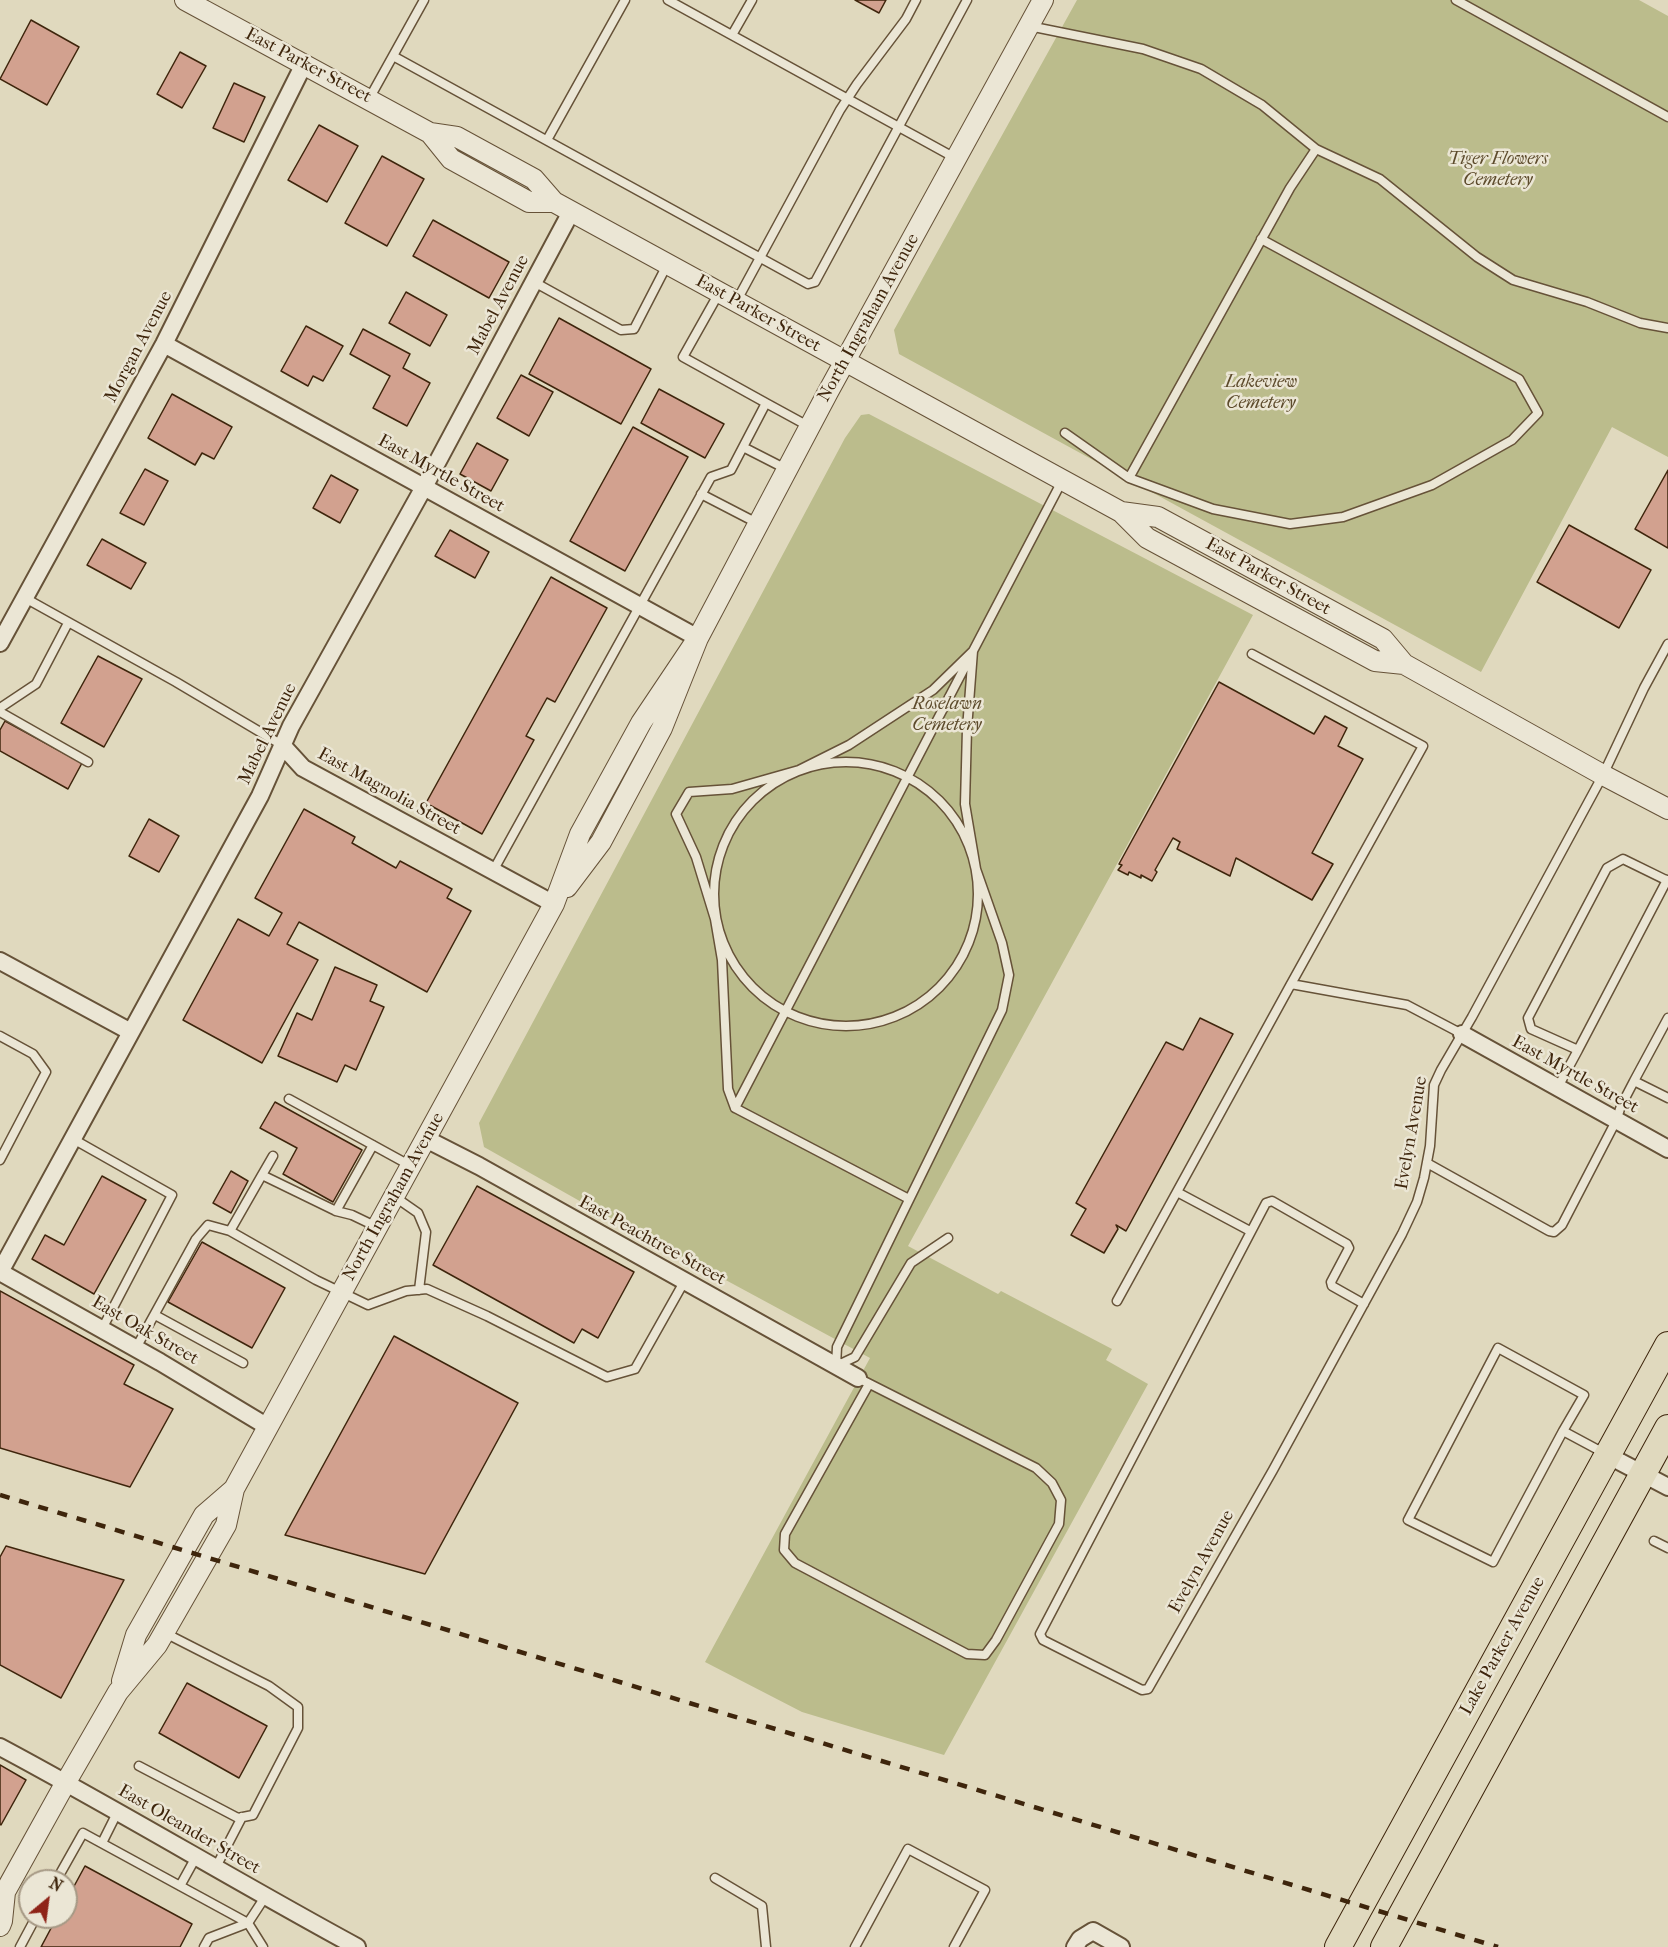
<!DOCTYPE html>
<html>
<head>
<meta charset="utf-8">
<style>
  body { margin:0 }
  #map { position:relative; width:1668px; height:1947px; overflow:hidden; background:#e0d9be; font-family:"IM FELL French Canon",serif }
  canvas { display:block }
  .north { position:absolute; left:18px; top:1869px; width:60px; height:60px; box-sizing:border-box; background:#ebe6d5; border:2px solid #a69985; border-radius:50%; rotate:29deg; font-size:16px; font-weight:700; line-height:24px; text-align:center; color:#3e250c }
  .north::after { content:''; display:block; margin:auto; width:21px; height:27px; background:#8f2418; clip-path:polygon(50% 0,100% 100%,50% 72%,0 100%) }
</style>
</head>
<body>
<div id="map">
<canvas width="1668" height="1947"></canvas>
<div class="north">N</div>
</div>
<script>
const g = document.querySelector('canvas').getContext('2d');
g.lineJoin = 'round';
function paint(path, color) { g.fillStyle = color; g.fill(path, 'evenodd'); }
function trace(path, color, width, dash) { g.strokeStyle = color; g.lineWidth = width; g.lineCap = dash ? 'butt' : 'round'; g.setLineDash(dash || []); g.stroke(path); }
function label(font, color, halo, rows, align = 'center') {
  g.font = font + ' "IM FELL French Canon",serif'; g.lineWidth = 5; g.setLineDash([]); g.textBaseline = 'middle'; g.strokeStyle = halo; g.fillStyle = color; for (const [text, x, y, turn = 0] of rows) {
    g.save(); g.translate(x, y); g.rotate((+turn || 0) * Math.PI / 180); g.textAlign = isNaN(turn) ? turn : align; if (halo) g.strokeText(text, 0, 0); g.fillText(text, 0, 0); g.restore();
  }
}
const green = new Path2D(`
  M1077,0H1639L1668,16V457L1612,427L1481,672L899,354L894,330Z
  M869,414L1253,615L908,1246L998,1294L1001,1291L1112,1349L1106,1360L1148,1384L944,1755L802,1712L705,1662L870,1358L585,1204L484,1147L479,1123L845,438L861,415Z`);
const building = new Path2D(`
  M855,0H886L879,13Z
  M31,20L79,47L47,105L0,79Z
  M180,52L206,66L182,108L157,94Z
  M234,83L265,97L244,142L213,128Z
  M319,125L358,146L327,202L288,180Z
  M382,156L424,179L387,246L345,223Z
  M433,220L509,262L489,298L413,256Z
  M406,292L447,315L430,346L389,323Z
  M559,318L651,369L621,424L529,374Z
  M306,326L343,346L323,381L313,376L308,386L281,371Z
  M363,329L410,354L403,368L430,383L407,426L373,408L390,376L350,354Z
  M521,375L553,392L529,436L497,418Z
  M659,389L724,424L705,458L641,423Z
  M172,394L232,427L214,459L202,453L195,465L148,438Z
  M633,427L688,457L625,571L570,541Z
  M477,443L508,460L491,491L460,474Z
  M145,469L168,481L144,525L120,513Z
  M1668,470V548L1635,529Z
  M331,475L358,490L340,523L313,508Z
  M1569,525L1651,570L1619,628L1537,582Z
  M450,530L489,552L475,578L435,556Z
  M102,539L146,563L131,589L87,565Z
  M551,577L607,608L555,702L547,698L526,736L534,740L482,834L426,803Z
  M98,656L142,679L104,747L61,723Z
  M1219,682L1314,734L1325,716L1347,728L1338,746L1363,759L1312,853L1333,864L1312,900L1236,858L1230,876L1177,849L1180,842L1173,838L1155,870L1157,872L1152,881L1141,875V878L1129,872L1128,875L1118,870L1122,865L1119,864Z
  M5,721L82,763L68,789L0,751V730Z
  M304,809L355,837L352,843L396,868L400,861L452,889L447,898L471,911L427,992L299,922L287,944L318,960L262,1063L183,1020L238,919L269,936L282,913L255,898Z
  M149,819L179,836L159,872L129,856Z
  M335,967L377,985L370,1001L384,1007L356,1070L345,1065L337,1082L278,1056L297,1013L312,1020Z
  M1200,1018L1233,1034L1126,1231L1116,1225L1118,1229L1104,1253L1071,1235L1086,1209L1076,1203L1166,1042L1183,1050Z
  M275,1102L362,1150L333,1202L283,1174L297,1148L260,1128Z
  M231,1171L248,1181L231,1213L213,1203Z
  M102,1176L146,1200L94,1294L32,1259L45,1235L64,1245Z
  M477,1186L634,1272L598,1338L582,1329L574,1343L433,1265Z
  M202,1242L285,1288L252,1348L168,1302Z
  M0,1291L134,1365L124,1384L173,1409L130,1487L0,1448Z
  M394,1336L518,1403L425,1574L285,1535Z
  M6,1546L124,1580L61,1698L0,1665V1557Z
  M187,1683L267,1726L239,1778L159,1733Z
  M0,1765L26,1780L1,1825L0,1824Z
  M85,1866L192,1924L180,1947H41L57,1917H66V1901Z`);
const service = new Path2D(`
  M668,0L957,159
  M1456,0L1668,117
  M1029,26L1143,49L1201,69L1262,105L1316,149L1380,179L1477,257L1513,280L1587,302L1640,323L1668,328
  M732,35L752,0
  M393,56L808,284L815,282L967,0
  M369,99L424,0
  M547,140L625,0
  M534,282L621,330L634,329L667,265
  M736,302L840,110L857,84L906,19L916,0
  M766,403L810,427
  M1065,433L1129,478L1213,509L1290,524L1343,517L1432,485L1512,440L1538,413L1519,379L1261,239
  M743,447L788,470
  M1129,478L1290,188L1316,149
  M701,494L759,524
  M25,598L176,682L282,745
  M1252,654L1423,746L1291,984
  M0,708L36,684L68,623
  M0,712L88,762
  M714 894a132 132 0 1 1 264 0a132 132 0 1 1-264 0Z
  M493,871L711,477L731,470L766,403L683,357L719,293
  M0,1036L33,1054L46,1072L0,1160
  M1578,1050L1667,880
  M1634,1081L1668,1018
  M1558,1087L1578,1050L1531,1029L1528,1018L1607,868L1623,859L1668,881
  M289,1099L411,1166
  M735,1108L969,659
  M73,1139L172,1195L102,1329
  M373,1145L336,1211L262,1175L230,1231L316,1280L368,1305L406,1291L427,1289L487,1316L607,1377L635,1369L684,1282
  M1427,1163L1549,1231L1554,1232L1562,1225L1616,1121L1621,1106L1634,1081L1668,1098
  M262,1175L273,1156
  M1177,1192L1250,1231
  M395,1197L418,1213L426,1232L419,1290
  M909,1199L735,1108L728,1089L722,960L715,919L696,857L676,814L689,792L732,789L799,770L849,745L933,690L973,651
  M336,1211L352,1215L377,1227
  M948,1238L911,1263L855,1357L836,1366L837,1347L1002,1010L1009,975L1002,943L976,869L965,804L967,729L973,651L1062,481
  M1117,1301L1291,984L1407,1005L1462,1034
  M1364,1304L1332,1286L1331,1282L1349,1248L1347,1244L1272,1201L1266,1203L1040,1634L1043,1640L1142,1690L1148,1689L1273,1470L1402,1234L1417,1202L1424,1178L1430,1146L1434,1085L1441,1070L1472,1017L1603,775L1644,688L1668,644
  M155,1315L243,1363
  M136,1348L196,1239L208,1225L230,1231
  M858,1378L1036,1468L1052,1483L1061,1500L1059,1524L996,1640L985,1655L967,1654L795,1563L784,1550L785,1534L869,1384
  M1563,1431L1493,1562L1408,1520L1498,1348L1584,1395L1563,1431L1604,1453
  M1654,1541L1668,1548
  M139,1766L238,1818L253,1815L298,1728V1707L269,1686L165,1633
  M102,1843L118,1811
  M216,1867L242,1817
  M715,1878L762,1906L766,1947
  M56,1881L83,1833L248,1923L263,1947
  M180,1886L196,1857
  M20,1947L36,1917
  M204,1947L209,1938L248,1923L265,1897
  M855,1947L908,1849L985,1890L954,1947`);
const minor = new Path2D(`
  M164,344L698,638
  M0,643L164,344L304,64
  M282,745L303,768L554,904
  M0,961L131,1032
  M1462,1034L1668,1149
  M426,1139L479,1166L858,1378
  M268,1427L160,1362L0,1272L260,796L291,726L424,487L571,212
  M1607,1455L1668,1487
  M0,1747C120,1811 237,1882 357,1947
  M1075,1947L1080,1939L1093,1931L1121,1947`);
const tertiary = new Path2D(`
  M185,0L430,133L451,159L529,202H554
  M430,133L457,137L534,179L554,202L1121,512L1147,538L1375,661L1404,664
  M1121,512L1158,517L1383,639L1404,664L1603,775L1668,809
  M567,887L601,842L662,728L698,638L828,392L1043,0
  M122,1681L136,1635L204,1515L234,1489
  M0,1897L5,1892L66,1782L118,1692L157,1645L226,1525L234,1489L554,904L580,834L641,723L698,638
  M0,1926L2,1921L5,1892`);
const primary = new Path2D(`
  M1338,1947L1668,1345
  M1384,1947L1668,1428`);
const rail = new Path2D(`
  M0,1495L1498,1947`);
const streetNames = [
  ["East Parker Street",308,66,28],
  ["Mabel Avenue",499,305,-62],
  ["East Parker Street",758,314,29],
  ["North Ingraham Avenue",869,318,-61],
  ["Morgan Avenue",139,347,-62],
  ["East Myrtle Street",441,474,29],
  ["East Parker Street",1268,577,29],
  ["Mabel Avenue",268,734,-64],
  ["East Magnolia Street",389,792,29],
  ["East Myrtle Street",1575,1075,29],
  ["Evelyn Avenue",1412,1133,-80],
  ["North Ingraham Avenue",394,1197,-61],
  ["East Peachtree Street",652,1241,29],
  ["East Oak Street",145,1331,30],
  ["Evelyn Avenue",1202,1562,-61],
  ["Lake Parker Avenue",1503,1646,-61],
  ["East Oleander Street",189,1830,30]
];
const parkNames = [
  ["Tiger Flowers",1498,160],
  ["Cemetery",1498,181],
  ["Lakeview",1261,383],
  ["Cemetery",1261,404],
  ["Roselawn",947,705],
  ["Cemetery",947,726]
];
paint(green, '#bbbc8c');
paint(building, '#d2a18f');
trace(building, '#3e250c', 1.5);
trace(service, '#665238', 11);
trace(minor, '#665238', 20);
trace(tertiary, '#665238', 22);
trace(primary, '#3e250c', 28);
trace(service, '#ebe6d5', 8);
trace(minor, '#ebe6d5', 16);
trace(tertiary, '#ebe6d5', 20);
trace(primary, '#e0d9be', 26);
trace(rail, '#3e250c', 4.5, [10, 10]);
label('18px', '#3e250c', '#ebe6d5', streetNames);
label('italic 18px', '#5d4b2c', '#ebe6d5', parkNames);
</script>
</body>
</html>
